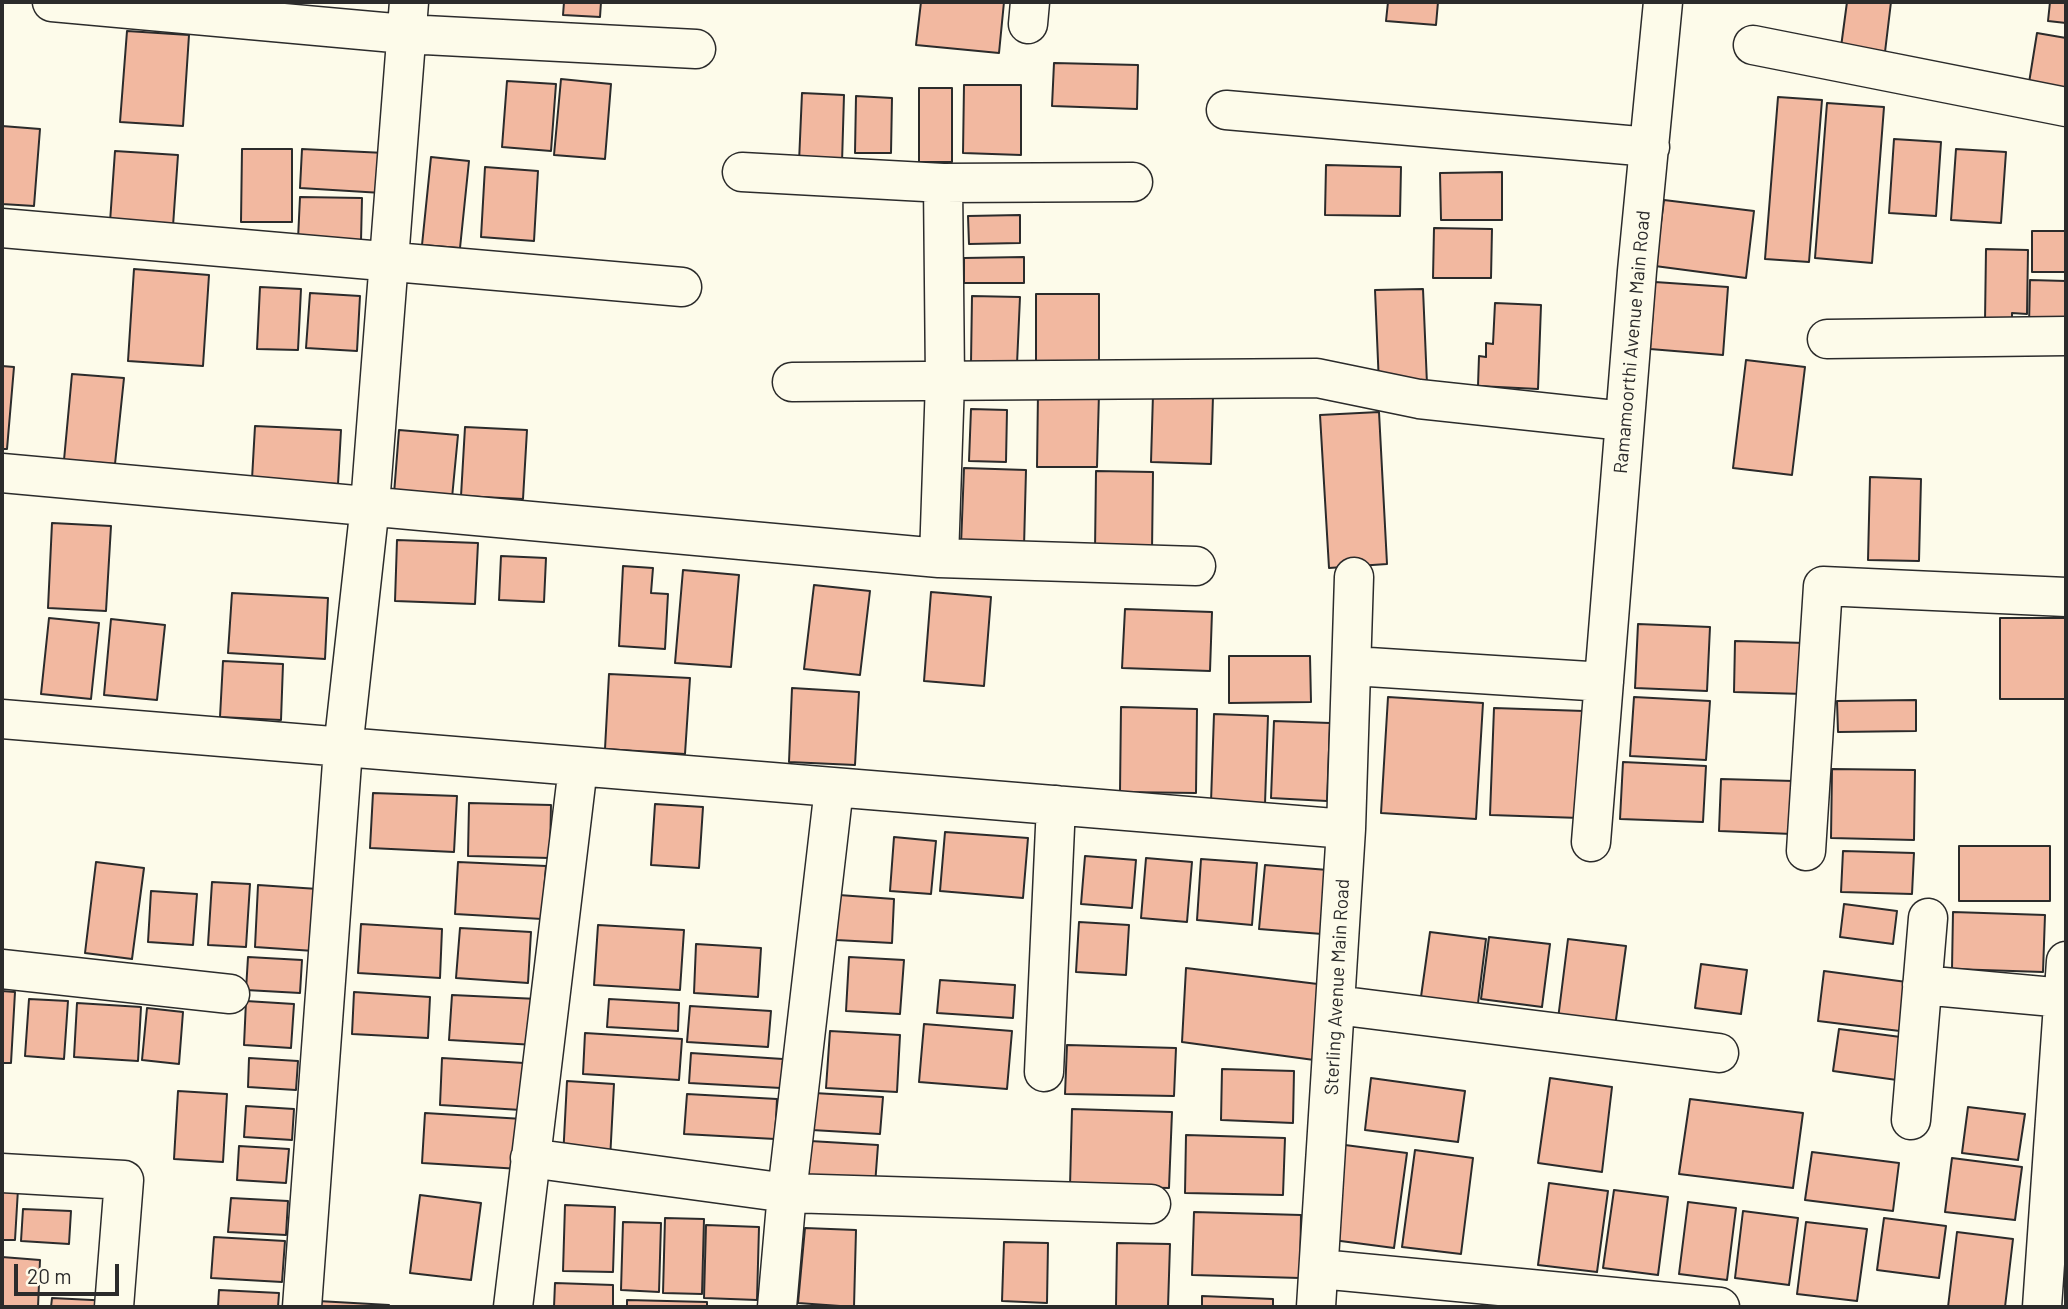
<!DOCTYPE html>
<html>
<head>
<meta charset="utf-8">
<style>
  body { margin:0 }
  #map { position:relative; width:2068px; height:1309px; overflow:hidden; background:#fdfbea; font-family:Barlow,sans-serif }
  canvas { display:block }
  .frame { position:absolute; inset:0; border:4px solid #2b2b2b; pointer-events:none }
  .scale { position:absolute; left:14px; top:1264px; width:105px; height:32px; box-sizing:border-box; border:4px solid #2b2b2b; border-top:0; padding-left:9px; font-size:21px; line-height:24px; white-space:nowrap; color:#2b2b2b; -webkit-text-stroke:5px #fdfbea; paint-order:stroke }
</style>
</head>
<body>
<div id="map">
<canvas width="2068" height="1309"></canvas>
<div class="frame"></div>
<div class="scale">20 m</div>
</div>
<script>
const g = document.querySelector('canvas').getContext('2d');
g.lineJoin = 'round';
function paint(path, color) { g.fillStyle = color; g.fill(path, 'evenodd'); }
function trace(path, color, width, dash) { g.strokeStyle = color; g.lineWidth = width; g.lineCap = dash ? 'butt' : 'round'; g.setLineDash(dash || []); g.stroke(path); }
function label(font, color, halo, rows, align = 'center') {
  g.font = font + ' Barlow,sans-serif'; g.lineWidth = 5; g.setLineDash([]); g.textBaseline = 'middle'; g.strokeStyle = halo; g.fillStyle = color; for (const [text, x, y, turn = 0] of rows) {
    g.save(); g.translate(x, y); g.rotate((+turn || 0) * Math.PI / 180); g.textAlign = isNaN(turn) ? turn : align; if (halo) g.strokeText(text, 0, 0); g.fillText(text, 0, 0); g.restore();
  }
}
const building = new Path2D(`
  M564,2H614H601L600,17L563,15Z
  M921,2H1004L999,53L916,45Z
  M1388,2H1438L1436,25L1386,21Z
  M1847,2H1891L1885,52L1841,47Z
  M2050,2H2066V23L2048,21Z
  M127,31L189,35L183,126L120,122Z
  M2037,33L2066,38V96L2028,89Z
  M1054,63L1138,65L1137,109L1052,106Z
  M561,79L611,84L605,159L554,155Z
  M507,81L556,84L551,151L502,147Z
  M964,85H1021V155L963,153Z
  M919,88H952V162H919Z
  M802,93L844,95L842,163L799,162Z
  M856,96L892,98L891,153H855Z
  M1778,97L1822,100L1809,262L1765,259Z
  M1827,103L1884,107L1872,263L1815,258Z
  M2,126L40,129L34,206L2,204Z
  M1894,139L1941,142L1936,216L1889,213Z
  M242,149H292V222H241Z
  M302,149L385,153L382,193L300,188Z
  M1956,149L2006,152L2001,223L1951,220Z
  M115,151L178,155L173,226L110,222Z
  M431,157L469,161L460,248L422,245Z
  M1326,165L1401,167L1400,216L1325,215Z
  M485,167L538,171L534,241L481,237Z
  M1502,172V220H1441L1440,173Z
  M300,197L362,198L361,241L298,239Z
  M1664,200L1754,211L1746,278L1655,266Z
  M1020,215V243L969,244L968,216Z
  M1434,228L1492,229L1491,278H1433Z
  M2032,231H2066V272H2032Z
  M1986,249L2028,250L2027,314L2012,313V322L1985,321Z
  M1024,257V283H964V258Z
  M134,269L209,275L203,366L128,361Z
  M2030,280L2066,281V326L2029,325Z
  M1655,282L1728,287L1723,355L1650,349Z
  M260,287L301,289L298,350L257,349Z
  M1423,289L1427,384L1379,385L1375,290Z
  M310,293L360,296L357,351L306,348Z
  M1036,294H1099V362H1036Z
  M972,296L1020,297L1017,364L971,363Z
  M1495,303L1541,305L1538,389L1478,386L1479,356L1486,357V343L1493,344Z
  M1746,360L1805,367L1792,475L1733,468Z
  M2,366L14,367L7,449H2Z
  M72,374L124,378L115,464L64,460Z
  M1038,392L1099,393L1097,467H1037Z
  M1153,394L1213,396L1211,464L1151,462Z
  M971,409L1007,410L1006,462L969,461Z
  M1379,412L1387,564L1329,568L1320,415Z
  M255,426L341,430L338,484L252,479Z
  M465,427L527,430L523,499L461,496Z
  M399,430L458,435L452,498L394,494Z
  M964,468L1026,470L1024,547L961,545Z
  M1096,471L1153,472L1152,551H1095Z
  M1870,477L1921,479L1919,561L1868,560Z
  M52,523L111,526L106,611L48,608Z
  M397,540L478,543L475,604L395,601Z
  M501,556L546,558L544,602L499,600Z
  M623,566L653,568L651,593L668,594L665,649L619,646Z
  M683,570L739,575L731,667L675,663Z
  M814,585L870,591L860,675L804,669Z
  M931,592L991,597L984,686L924,681Z
  M232,593L328,598L325,659L228,653Z
  M1125,609L1212,612L1210,671L1122,668Z
  M49,618L99,623L91,699L41,694Z
  M2000,618H2066V699H2000Z
  M111,619L165,625L157,700L104,695Z
  M1638,624L1710,627L1707,691L1635,688Z
  M1735,641L1806,643L1804,694L1734,692Z
  M1229,656H1310L1311,702L1229,703Z
  M223,661L283,664L281,720L220,717Z
  M609,674L690,678L685,754L605,749Z
  M792,688L859,692L855,765L789,762Z
  M1388,697L1483,703L1476,819L1381,813Z
  M1634,697L1710,701L1706,760L1630,756Z
  M1916,700V731L1838,732L1837,701Z
  M1121,707L1197,709L1196,793L1120,792Z
  M1494,708L1584,711L1580,818L1490,815Z
  M1214,714L1268,716L1265,804L1211,802Z
  M1274,721L1330,723L1327,801L1271,798Z
  M1623,762L1706,766L1703,822L1620,819Z
  M1832,769L1915,770L1914,840L1831,838Z
  M1721,779L1794,781L1792,834L1719,831Z
  M373,793L457,796L454,852L370,848Z
  M469,803L551,805L550,858L468,856Z
  M655,804L703,807L699,868L651,865Z
  M945,832L1028,838L1023,898L940,891Z
  M894,837L936,841L931,894L890,891Z
  M1959,846H2050V901H1959Z
  M1843,851L1914,853L1912,894L1841,892Z
  M1085,856L1136,860L1132,908L1081,904Z
  M1146,858L1192,862L1187,922L1141,918Z
  M1201,859L1257,863L1252,925L1197,920Z
  M96,862L144,868L132,959L85,953Z
  M458,862L546,866L542,919L455,914Z
  M1265,865L1328,870L1322,934L1259,929Z
  M212,882L250,884L246,947L208,945Z
  M258,885L318,889L314,951L255,947Z
  M151,891L197,894L193,945L148,942Z
  M839,895L894,899L892,943L836,940Z
  M1844,904L1897,911L1893,944L1840,937Z
  M1953,912L2045,915L2043,972L1952,969Z
  M1079,922L1129,925L1126,975L1076,972Z
  M361,924L442,929L440,978L358,973Z
  M598,925L684,930L680,990L594,985Z
  M460,928L531,932L528,983L456,978Z
  M1430,932L1486,939L1477,1011L1420,1004Z
  M1489,937L1550,944L1542,1007L1481,999Z
  M1568,939L1626,946L1614,1034L1557,1027Z
  M696,944L761,948L758,997L694,993Z
  M248,957L302,960L300,993L246,990Z
  M849,957L904,960L900,1014L846,1011Z
  M1701,964L1747,970L1741,1014L1695,1008Z
  M1186,968L1326,985L1314,1060L1182,1042Z
  M1824,971L1914,983L1908,1032L1818,1021Z
  M940,980L1015,985L1013,1018L937,1013Z
  M2,991L15,992L11,1063H2Z
  M354,992L430,997L428,1038L352,1034Z
  M452,995L538,999L535,1045L449,1040Z
  M29,999L68,1001L64,1059L25,1056Z
  M609,999L679,1003L678,1031L607,1027Z
  M246,1001L294,1004L291,1048L244,1045Z
  M77,1003L141,1007L138,1061L74,1057Z
  M690,1006L771,1011L768,1047L687,1042Z
  M147,1008L183,1012L179,1064L142,1060Z
  M924,1024L1012,1031L1007,1089L919,1082Z
  M1839,1029L1916,1039L1911,1082L1833,1071Z
  M830,1031L900,1035L897,1092L826,1088Z
  M585,1033L682,1039L679,1080L583,1074Z
  M1067,1045L1176,1048L1174,1096L1065,1094Z
  M691,1053L783,1059L781,1088L689,1083Z
  M249,1058L298,1061L296,1090L248,1087Z
  M442,1058L524,1063L521,1110L440,1105Z
  M1222,1069L1294,1071L1293,1123L1221,1120Z
  M1371,1078L1465,1091L1458,1142L1365,1130Z
  M1550,1078L1612,1087L1602,1172L1538,1163Z
  M567,1081L614,1084L610,1160L563,1158Z
  M178,1091L227,1094L223,1162L174,1159Z
  M814,1093L883,1097L880,1134L812,1130Z
  M687,1094L777,1099L775,1139L684,1134Z
  M1690,1099L1803,1113L1793,1188L1679,1174Z
  M246,1106L294,1109L292,1140L244,1137Z
  M1968,1107L2025,1114L2018,1160L1962,1153Z
  M1072,1109L1172,1112L1169,1188L1070,1186Z
  M425,1113L523,1119L520,1169L422,1163Z
  M1186,1135L1285,1138L1283,1195L1185,1193Z
  M810,1141L878,1145L875,1185L808,1181Z
  M1345,1145L1407,1153L1394,1248L1333,1240Z
  M239,1146L289,1149L286,1183L237,1180Z
  M1415,1150L1473,1158L1461,1254L1402,1247Z
  M1812,1152L1899,1163L1893,1211L1805,1200Z
  M1952,1158L2022,1167L2015,1220L1945,1212Z
  M1549,1183L1608,1191L1597,1272L1538,1265Z
  M2,1188L18,1189L15,1240H2Z
  M1614,1190L1668,1197L1658,1275L1603,1268Z
  M420,1195L481,1203L471,1280L410,1273Z
  M231,1198L288,1201L286,1235L228,1232Z
  M1688,1202L1736,1208L1727,1280L1679,1274Z
  M565,1205L615,1207L613,1272L563,1271Z
  M23,1209L71,1211L69,1244L21,1241Z
  M1743,1211L1798,1218L1789,1285L1735,1278Z
  M1194,1212L1301,1215L1300,1278L1192,1275Z
  M665,1218L704,1219L702,1294L663,1293Z
  M1884,1218L1946,1226L1939,1278L1877,1270Z
  M623,1222L661,1223L659,1292L621,1290Z
  M1806,1222L1867,1229L1857,1301L1797,1294Z
  M706,1225L759,1227L757,1300L704,1298Z
  M805,1228L856,1230L854,1307L798,1303Z
  M1957,1232L2013,1239L2005,1307H1948Z
  M214,1237L285,1241L282,1282L211,1278Z
  M1004,1242L1048,1243L1047,1303L1002,1301Z
  M1117,1243L1170,1244L1168,1307H1116Z
  M2,1257L40,1260L38,1307H2Z
  M555,1283L613,1285V1307H554Z
  M219,1290L279,1293L278,1307H218Z
  M1202,1296L1273,1299V1307H1202Z
  M52,1298L112,1301L111,1307H51Z
  M627,1300L707,1302V1307H627Z
  M318,1301L389,1305V1307H318Z`);
const minor = new Path2D(`
  M52,2L405,34L696,49
  M1028,24L1030,2
  M1753,45L2066,107
  M1226,110L1650,147
  M742,172L943,183L1133,182
  M2,228L682,287
  M1827,339L2066,336
  M792,382L1317,378L1419,399L1624,421
  M2,473L939,558L1196,566
  M939,558L945,381L943,183
  M1353,666L1604,682
  M2,719L1346,829
  M1591,842L1637,271L1663,2
  M1806,851L1823,586L2066,597
  M2,969L230,994
  M1922,985L2064,998
  M1336,1005L1719,1053
  M1044,1072L1056,805
  M1911,1120L1928,918
  M530,1158L787,1193L1151,1204
  M2,1173L124,1180L114,1307
  M1320,1269L1720,1307
  M302,1307L343,749L370,505L409,2
  M513,1307L578,767
  M777,1307L787,1193L834,788
  M1316,1307L1346,829L1354,577
  M2042,1307L2066,961`);
const streetNames = [
  ["Ramamoorthi Avenue Main Road",1632,342,-85],
  ["Sterling Avenue Main Road",1337,987,-87]
];
paint(building, '#f2b8a0');
trace(building, '#2b2b2b', 2);
trace(minor, '#2b2b2b', 41);
trace(minor, '#fdfbea', 38);
label('19px', '#2b2b2b', '#fdfbea', streetNames);
</script>
</body>
</html>
